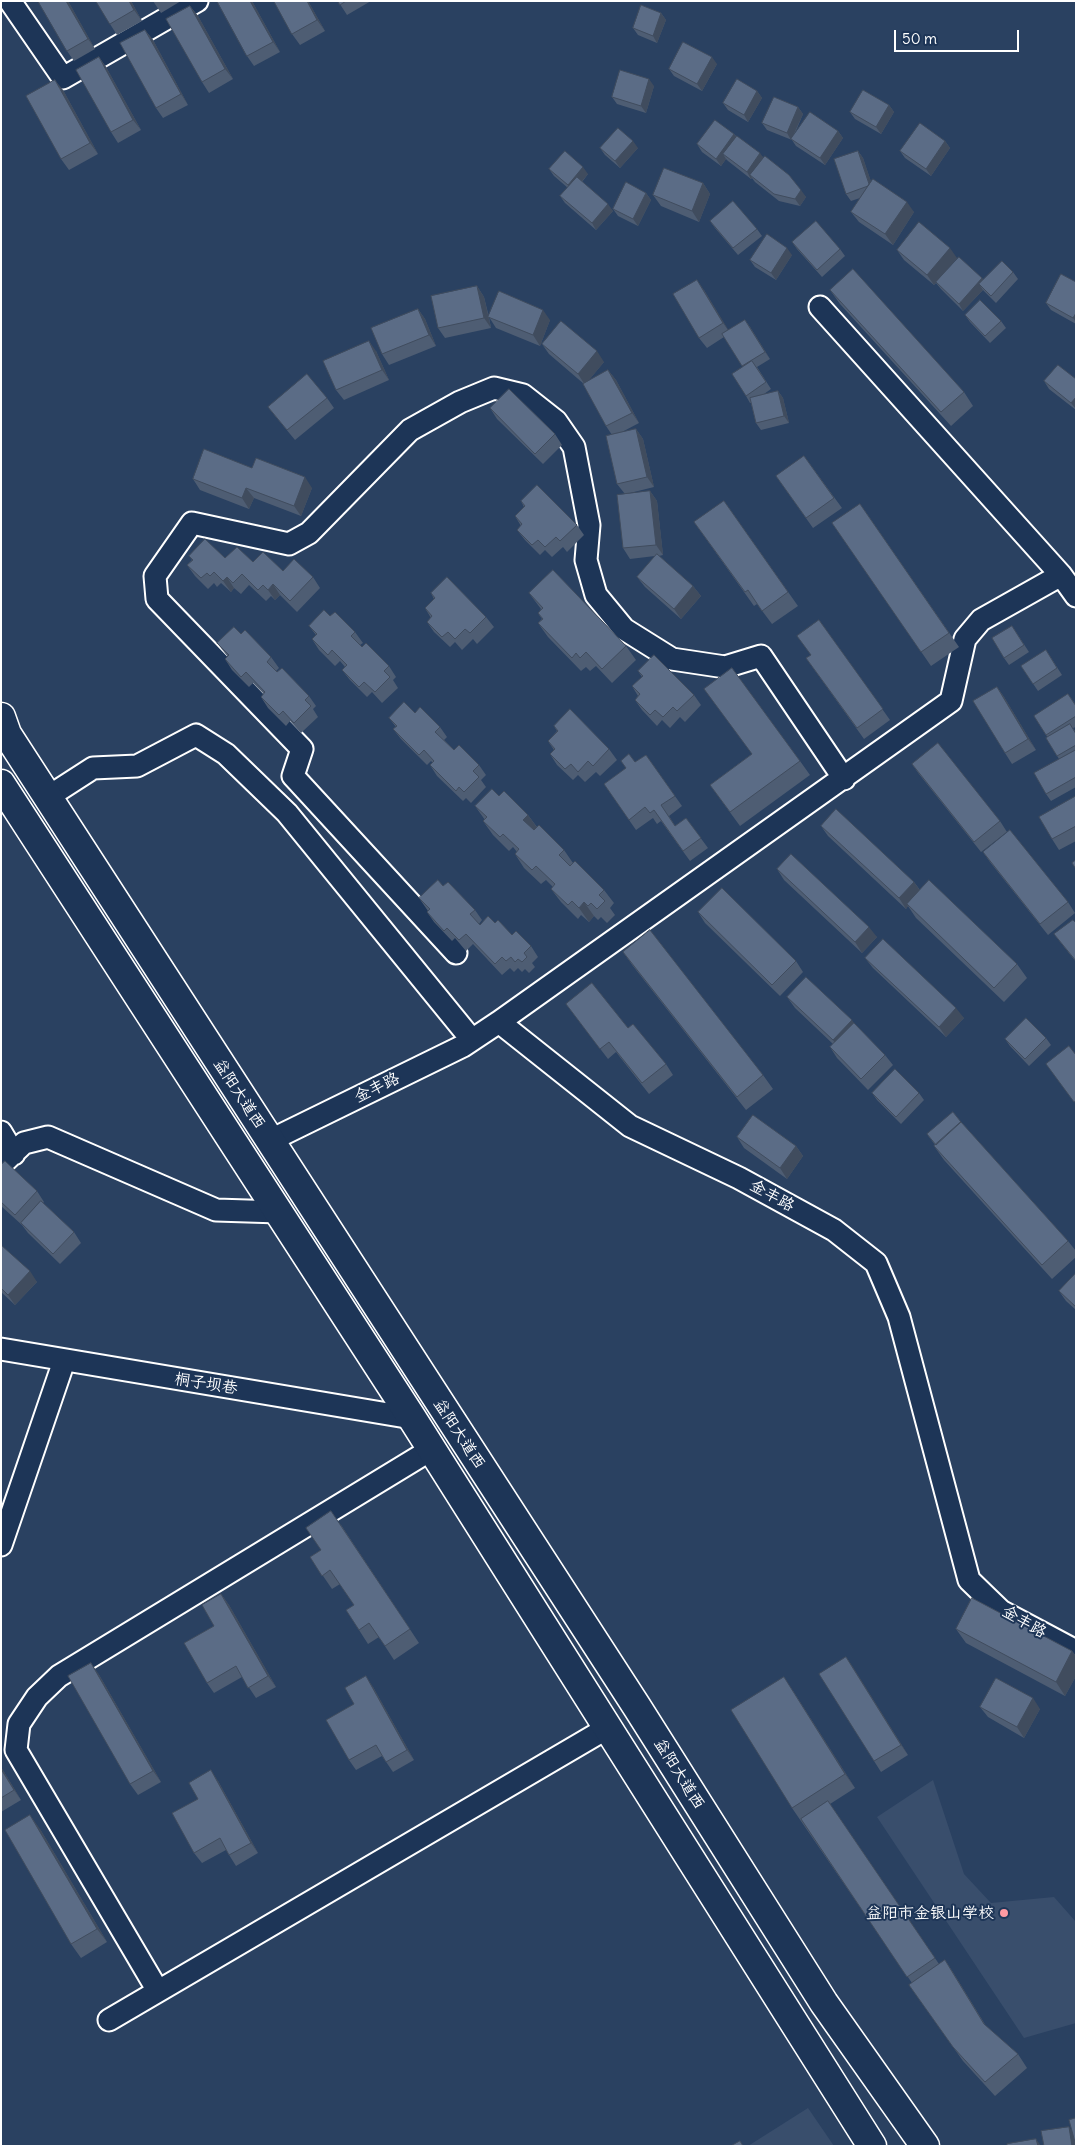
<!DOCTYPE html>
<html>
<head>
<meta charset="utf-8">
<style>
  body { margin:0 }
  #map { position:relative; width:1077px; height:2147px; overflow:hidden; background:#2a4161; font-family:Delius,sans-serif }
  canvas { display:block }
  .frame { position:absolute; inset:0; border:2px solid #fff; pointer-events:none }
  .scale { position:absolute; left:894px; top:30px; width:125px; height:22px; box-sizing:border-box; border:2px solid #fff; border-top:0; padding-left:6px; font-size:15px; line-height:18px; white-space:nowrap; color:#fff; -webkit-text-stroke:4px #1d3557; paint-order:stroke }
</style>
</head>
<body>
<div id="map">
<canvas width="1077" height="2147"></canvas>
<div class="frame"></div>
<div class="scale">50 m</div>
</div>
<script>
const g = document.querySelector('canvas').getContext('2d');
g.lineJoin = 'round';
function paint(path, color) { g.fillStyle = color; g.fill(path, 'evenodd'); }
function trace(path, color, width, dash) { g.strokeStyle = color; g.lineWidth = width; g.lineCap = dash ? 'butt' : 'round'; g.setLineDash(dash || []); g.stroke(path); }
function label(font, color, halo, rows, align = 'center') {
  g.font = font + ' Delius,"LXGW WenKai TC",sans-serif'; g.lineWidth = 4; g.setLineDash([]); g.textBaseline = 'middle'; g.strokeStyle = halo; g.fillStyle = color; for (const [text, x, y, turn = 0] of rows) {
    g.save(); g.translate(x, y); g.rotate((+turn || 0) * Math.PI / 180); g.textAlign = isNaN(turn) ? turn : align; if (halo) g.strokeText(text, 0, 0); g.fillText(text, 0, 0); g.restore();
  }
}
const built = new Path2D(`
  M933,1780L964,1874L991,1903L1054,1897L1076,1922V2023L1024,2038L877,1817Z
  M808,2108L834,2146H748Z`);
const minor = new Path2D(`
  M10,1L63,78L197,1
  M820,307L1061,575L1076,596
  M48,797L93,768L137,766L196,735L226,754L287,813L472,1040
  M456,953L293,776L302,749L157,599L155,576L192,523L289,544L309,533L410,430L460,402L494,388L523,395L556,421L574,447L589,525L586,560L596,595L624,629L672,659L725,667L761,656L844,779
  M499,1022L951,701L965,639L981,620L1061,575
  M1,1132L14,1154
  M269,1141L463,1046L499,1022L630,1126L739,1178L834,1230L876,1263L899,1317L969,1580L1001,1611L1076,1651
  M1,1165L24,1143L48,1137L216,1210L279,1212
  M1,1349L412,1418
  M1,1545L64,1361
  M158,1991L16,1750L19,1724L37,1697L59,1676L432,1449
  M109,2020L609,1727`);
const major = new Path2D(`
  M1,717L7,734L637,1707L824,2003L925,2146
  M1,784L412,1418L872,2146`);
const wall = new Path2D(`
  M68,1L95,49L74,61L67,51Z
  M96,1H131L142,21L117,35L110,24Z
  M153,1H181L161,13Z
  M252,1L280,52L254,66L247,56Z
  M274,1H308L325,31L300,45L292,34Z
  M338,1H371L347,15Z
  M190,6L198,16L233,79L209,93L202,82Z
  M661,13L666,20L657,43L638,35L633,28Z
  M145,30L153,40L188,105L163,118L156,108Z
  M99,57L106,67L141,130L118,143L111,132Z
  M717,64L702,91L674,76L669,69Z
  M654,86L646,113L617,104L612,97Z
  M63,90L98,154L69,170L61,159Z
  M757,91L762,98L748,122L728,110L723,103Z
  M889,105L894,112L881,134L855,119L850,112Z
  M798,107L803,114L793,138L838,131L843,138L825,165L796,146L792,140L767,130L762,123Z
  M734,134L736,136L764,158L806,197L800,206L779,201L755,182L752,178L751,179L728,161L726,159L721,166L702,152L697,144Z
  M945,141L950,148L931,176L905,158L900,151Z
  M600,148H638L620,168L605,155Z
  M858,151L863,158L871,182L914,212L893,245L859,222L851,212L860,198L851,201L846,194Z
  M549,169L588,174L582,182L613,211L596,230L565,203L560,196L568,188L554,176Z
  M703,183L710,194L699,222L661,206L653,195Z
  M646,193L651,200L638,226L618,216L613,209Z
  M710,221L757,229L762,236L738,255L715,228Z
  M792,242L840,249L845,256L822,277L797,249Z
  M897,250L957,258L947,270L982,278L983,280L1013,272L1018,279L996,303L983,290L963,311L941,289L936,283L934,285L904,260Z
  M792,255L776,280L755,267L750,260Z
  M1076,282V324L1051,310L1046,303Z
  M477,286L484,297L489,317L550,320L540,346L496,328L489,317L491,328L445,338L438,328Z
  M704,290L728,330L745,320L750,327L770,359L757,367L771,389L764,394L778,391L783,398L789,423L761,430L756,423L751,403H750L746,396L743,367L724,337L707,348L699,338Z
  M830,290L964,392L973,406L951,426L840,304Z
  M418,309L425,319L436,346L389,365L382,354Z
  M965,315L1001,321L1006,328L990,343L970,322Z
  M542,344L604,362L588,381L608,370L616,380L639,423L622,432L636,429L643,439L654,487L626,494L650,491L657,501L663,555L659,556L693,586L701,596L681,619L645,587L637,577L655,556L630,559L623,548L625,494L617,484L612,435L606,426L584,384L549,354Z
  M376,351L389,380L344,400L336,390Z
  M1076,379V410L1049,389L1044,381Z
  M327,398L334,408L295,440L276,417L268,407Z
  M490,408L555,434L562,445L543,464L497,419Z
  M804,456L842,508L813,528L776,476Z
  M252,468L312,488L301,516L254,498L249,509L200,490L193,479Z
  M521,501L577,525L584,535L567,552L563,547L552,557L545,550L540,555L525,540L517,530L521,526L515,516L524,507Z
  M724,501L798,606L772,624L757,604L754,606L694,522Z
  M860,504L959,647L931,666L832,523Z
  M189,556L225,558L253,562L283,571L313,577L320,588L297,612L280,595L275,600L271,596L266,601L249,585L241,594L234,588L231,592L221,583L217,587L214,583L208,589L195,576L187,565L192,560Z
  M431,593L486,617L494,627L477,644L473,639L462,650L455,642L450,647L434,632L427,622L431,618L425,608L434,599Z
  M529,593L626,646L636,660L612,683L596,666L590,671L586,667L581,671L548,637L538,623L542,619L538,613L541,609Z
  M330,616L355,632L363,643L360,645L389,666L396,677L393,680L398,688L382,703L372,692L367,697L350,680L342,670L345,667L340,661L335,666L319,650L312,639L316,635L309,626Z
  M819,620L890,720L864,739L806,658L811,655Z
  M1012,626L1029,652L1009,665L1004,658Z
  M241,634L271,657L279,668L276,671L309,696L316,706L313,709L318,717L301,733L290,721L286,726L268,708L261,697L264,694L253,683L249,687L232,670L225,659L228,657L217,643Z
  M1046,650L1062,675L1038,691L1021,666Z
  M638,671L694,695L701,705L685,722L680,717L670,728L662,720L657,726L642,710L635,700L638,696L632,686L642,677Z
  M997,687L1004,697L1036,750L1012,764L1005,753Z
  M1068,694L1076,705V727L1073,728L1076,733V787L1051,801L1046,794L1059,759L1046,738H1048L1034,716Z
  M415,713L440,727L447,737L444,740L454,750L479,765L486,775L481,780L486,787L471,803L466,798L463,801L437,776L430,765L433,763L431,761L427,765L401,739L393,729L396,727L389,718Z
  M554,726L609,749L617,760L600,776L596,772L585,782L578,775L573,780L557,765L550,754L554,750L548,741L557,731Z
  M752,754L800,761L810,775L740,826L710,785Z
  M646,755L682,806L669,816L675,826L686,818L708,848L690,861L661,821L657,824L653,818L636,830L604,784Z
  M912,764L1000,821L1007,832L981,852L919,774Z
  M499,796L528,815L537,827L564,850L573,863L604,890L614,903L610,908L615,915L607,923L601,917L598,920L594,916L589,922L581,915L578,919L561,902L551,889L553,887L546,880L541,884L524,868L515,854L517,852L513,847L509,851L493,835L483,821L485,820L475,806Z
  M1076,796V841L1059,850L1052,839Z
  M821,826L914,882L920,890L1017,964L1027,978L1004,1002L916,918L908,906L906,909L828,836Z
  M983,852L1068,902L1075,913L1048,935L990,862Z
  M777,869L877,937L862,953L784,880Z
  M443,886L475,910L482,920L479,924L480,925L495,923L512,935L531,946L538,957L532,963L535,967L529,973L525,969L522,972L518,968L514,972L510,968L502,975L473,944L466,951L455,938L452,941L434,922L427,912L428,911L419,898Z
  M698,912L796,961L803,972L780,996L705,923Z
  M1076,923V962L1054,934Z
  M623,952L763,1075L773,1089L746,1110L633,966Z
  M865,958L964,1018L946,1037L873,968Z
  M787,997L854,1024L885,1055L893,1065L868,1090L837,1058L830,1047L833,1044L795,1008Z
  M566,1004L666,1064L673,1075L649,1094L616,1052L608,1059Z
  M1046,1038L1051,1045L1029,1066L1010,1046L1005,1039Z
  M872,1093H919L924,1100L901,1124L877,1100Z
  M961,1122L1068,1241L1076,1251V1257L1052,1279L944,1160L934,1146L935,1145L927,1134Z
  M737,1137L796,1146L803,1156L787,1179L744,1148Z
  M1,1165L37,1191L44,1202L43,1203L74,1232L81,1243L60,1264L28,1233L22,1225L1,1206Z
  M1,1245L37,1282L15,1305L1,1292Z
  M1076,1273V1310L1066,1301L1059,1291Z
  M341,1525L419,1643L394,1660L379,1637L368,1644L359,1630L354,1605L340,1584L332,1589L310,1557L321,1550Z
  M221,1594L229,1605L276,1687L256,1698L242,1677L214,1693L207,1683L214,1626Z
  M956,1629L1072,1651L1076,1656V1676L1065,1696L966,1643Z
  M846,1657L908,1755L881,1772L874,1761Z
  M98,1673L161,1782L138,1795L130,1784Z
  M373,1687L414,1760L393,1772L382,1756L356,1770L349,1760L354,1704Z
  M793,1691L855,1788L830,1804L939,1964L945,1960L954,1974L986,2026L1018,2054L1027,2068L995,2096L963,2061L909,1985L912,1983L792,1808Z
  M980,1707L1040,1709L1024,1738L988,1717Z
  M1,1767L21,1800L1,1812Z
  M218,1781L258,1853L236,1866L226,1850L202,1863L194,1853L198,1799Z
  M40,1829L107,1942L81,1958L71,1944Z`);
const shadedWall = new Path2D(`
  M66,1H68L95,49L88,39Z
  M129,1H131L142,21L134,10Z
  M250,1H252L280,52L273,42Z
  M307,1H308L325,31L317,20Z
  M190,6L198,16L233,79L225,69Z
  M661,13L666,20L657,43L653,36Z
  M145,30L153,40L188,105L181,94Z
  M99,57L106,67L141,130L133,120Z
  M712,57L717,64L702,91L697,84Z
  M649,79L654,86L646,113L641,106Z
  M55,80L63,90L98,154L90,143Z
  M757,91L762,98L748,122L744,115Z
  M889,105L894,112L881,134L876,127Z
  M798,107L803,114L791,140L787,133Z
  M838,131L843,138L825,165L820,158Z
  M734,134L739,141L723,154L726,159L721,166L716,159Z
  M633,141L638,148L620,168L615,161Z
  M945,141L950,148L931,176L926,169Z
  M858,151L863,158L875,193L870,186Z
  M760,153L765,160L750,175L752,178L751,179L747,172Z
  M583,167L588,174L573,192L568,185Z
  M703,183L710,194L699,222L692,211Z
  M801,190L806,197L800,206L795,199Z
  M646,193L651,200L638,226L633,219Z
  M907,202L914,212L893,245L885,234Z
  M608,204L613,211L596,230L592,223Z
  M787,248L792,255L776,280L771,273Z
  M950,248L957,258L934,285L927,275Z
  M982,278L987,286L979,284L983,290L963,311L959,304Z
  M697,280L704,290L731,334L723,323Z
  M477,286L484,297L491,328L484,318Z
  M418,309L425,319L436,346L429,335Z
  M543,310L550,320L540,346L533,335Z
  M1076,313V322L1073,318Z
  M745,320L750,327L770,359L765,352Z
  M369,341L376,351L389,380L382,370Z
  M597,351L604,362L585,385L578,374Z
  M608,370L616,380L639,423L632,413Z
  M778,391L783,398L789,423L784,416Z
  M1076,397V409L1071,403Z
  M636,429L643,439L654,487L647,477Z
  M305,477L312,488L301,516L294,506Z
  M246,488L254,498L249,509L242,498Z
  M650,491L657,501L663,555L656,545Z
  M227,577L234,588L231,592L223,581Z
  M273,584L280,595L275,600L268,590Z
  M693,586L701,596L681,619L674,609Z
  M997,687L1004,697L1036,750L1028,739Z
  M528,815L538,829L533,834L523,820Z
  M914,882L921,892L907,904L908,906L906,909L899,898Z
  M584,902L594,916L589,922L579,908Z
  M869,927L877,937L862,953L855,942Z
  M956,1008L964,1018L946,1037L939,1027Z
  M852,1020L859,1031L840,1051L833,1040Z
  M796,1146L803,1156L787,1179L780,1168Z
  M30,1271L37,1282L15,1305L8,1295Z
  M221,1594L229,1605L276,1687L268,1676Z
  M1072,1651L1076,1656V1676L1065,1696L1056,1682Z
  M846,1657L853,1667L908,1755L901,1745Z
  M91,1663L98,1673L161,1782L153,1771Z
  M366,1676L373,1687L414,1760L407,1750Z
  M784,1677L793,1691L855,1788L845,1774Z
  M1033,1698L1040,1709L1024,1738L1017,1727Z
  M1,1767L21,1800L14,1790L1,1769Z
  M211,1770L218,1781L258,1853L251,1843Z
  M30,1815L40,1829L107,1942L97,1929Z
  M945,1960L954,1974L993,2038L984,2024Z
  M1069,2127L1074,2134L1076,2146H1072Z
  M1036,2139L1041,2146H1038Z`);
const building = new Path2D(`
  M38,1H66L88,39L67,51Z
  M96,1H129L134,10L110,24Z
  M217,1H250L273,42L247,56Z
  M274,1H307L317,20L292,34Z
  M338,1H346L340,5Z
  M641,5L661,13L653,36L633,28Z
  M190,6L225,69L202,82L166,19Z
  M145,30L181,94L156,108L120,43Z
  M683,42L712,57L697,84L669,69Z
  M99,57L133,120L111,132L76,70Z
  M620,70L649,79L641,106L612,97Z
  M737,79L757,91L744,115L723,103Z
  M55,80L90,143L61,159L26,96Z
  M863,90L889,105L876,127L850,112Z
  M774,97L798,107L787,133L762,123Z
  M810,112L838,131L820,158L791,139Z
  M715,120L734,134L716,159L697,144Z
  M920,123L945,141L926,169L900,151Z
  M618,128L633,141L615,161L600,148Z
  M737,136L760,153L747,172L723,154Z
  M565,151L583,167L568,185L549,169Z
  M858,151L869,184L868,186L846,194L834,159Z
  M765,156L789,175L801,190L795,199L774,194L750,175Z
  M664,168L703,183L692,211L653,195Z
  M577,177L608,204L592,223L560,196Z
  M873,179L907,202L885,234L851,212Z
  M626,182L646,193L633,219L613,209Z
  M733,201L757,229L733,248L710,221Z
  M816,221L840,249L817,270L792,242Z
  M919,222L950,248L927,275L897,250Z
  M767,234L787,248L771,273L750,260Z
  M959,257L982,278L959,304L936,282Z
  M1002,261L1013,272L991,296L979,284Z
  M853,269L964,392L941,412L830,290Z
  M1061,274L1076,282V313L1073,318L1046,303Z
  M697,280L723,323L699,338L673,294Z
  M477,286L484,318L438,328L431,296Z
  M499,291L543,310L533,335L488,317Z
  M980,300L1001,321L985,336L965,315Z
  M418,309L429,335L382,354L371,328Z
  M745,320L765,352L742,366L722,334Z
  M561,321L597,351L578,374L542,344Z
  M369,341L382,370L336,390L323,361Z
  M752,361L766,382L746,396L732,374Z
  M1058,365L1076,379V397L1071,403L1044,381Z
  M608,370L632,413L606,426L583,384Z
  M307,374L327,398L287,430L268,407Z
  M509,389L555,434L535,454L490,408Z
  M778,391L784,416L756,423L750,398Z
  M636,429L647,477L617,484L606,436Z
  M204,449L252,468L256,458L305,477L294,506L246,488L242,498L193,479Z
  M804,456L834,498L806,518L776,476Z
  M537,485L577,525L560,541L556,537L545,547L538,540L532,545L517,530L522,524L515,516L525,506L521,501Z
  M650,491L656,545L623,548L617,495Z
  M724,501L788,592L762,611L748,590L745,592L694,522Z
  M860,504L949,633L921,652L832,523Z
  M205,539L225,558L237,547L253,562L263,552L283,571L294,559L313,577L290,601L273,584L268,590L263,585L258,590L242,574L233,583L227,577L223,581L214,572L210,576L207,573L201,578L187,565L193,560L189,556Z
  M657,554L693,586L674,609L637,577Z
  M553,570L626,646L602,669L586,652L580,658L576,653L572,658L538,623L543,619L538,613L543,608L529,593Z
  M447,577L486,617L470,633L465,629L455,639L448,632L442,637L427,622L432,616L425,608L435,598L431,593Z
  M324,610L330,616L335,612L355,632L351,636L362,647L366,643L389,666L384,671L390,677L375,692L364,682L359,687L342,670L347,665L332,650L328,655L312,639L317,634L309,626Z
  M819,620L883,709L857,728L806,658L811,655L797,636Z
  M1012,626L1024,645L1004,658L992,638Z
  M234,627L241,634L245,630L271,657L267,662L277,672L282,668L309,696L305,700L311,706L294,723L283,711L279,715L261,697L265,692L246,672L241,677L225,659L229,655L217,643Z
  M1046,650L1057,668L1033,684L1021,666Z
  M654,655L694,695L677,711L673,707L663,717L655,710L650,715L635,700L640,694L632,686L643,676L638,671Z
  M732,668L800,761L730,812L710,785L752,754L704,689Z
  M997,687L1028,739L1005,753L973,701Z
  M1068,694L1076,706V716L1046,735L1034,716Z
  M404,702L415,713L420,707L440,727L435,732L454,750L459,745L479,765L473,771L479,777L464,792L459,787L456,791L430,765L434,761L424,750L419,755L393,729L397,726L389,718Z
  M570,709L609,749L593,766L588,761L578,772L571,764L565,769L550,754L555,749L548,741L558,731L554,726Z
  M1070,724L1076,734V745L1057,756L1046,738Z
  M938,743L1000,821L974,842L912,764Z
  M1076,750V777L1046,794L1034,773Z
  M629,754L635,762L646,755L675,796L661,805L675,826L686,818L701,838L683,851L654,810L650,813L645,807L629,820L604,784L626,768L621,761Z
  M492,789L499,796L504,791L528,815L523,820L534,830L539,825L564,850L559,855L570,866L575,861L604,890L599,895L605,901L597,909L591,903L588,906L584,902L579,908L572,901L568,905L551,889L555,884L536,866L532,870L515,854L519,849L503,834L500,837L483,821L487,817L475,806Z
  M1076,796V826L1052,839L1039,817Z
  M836,809L914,882L899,898L821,826Z
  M1010,830L1068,902L1040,924L983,852Z
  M791,854L869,927L855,942L777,869Z
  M1076,860V869L1072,863Z
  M438,880L443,886L448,882L475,910L470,914L480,925L488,916L495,923L498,920L512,935L516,931L531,946L524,953L527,957L522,962L518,959L515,962L511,957L506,961L502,957L495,964L466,934L459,940L447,928L444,931L427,912L430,909L419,898Z
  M929,880L1017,964L994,988L907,904Z
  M722,888L796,961L772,985L698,912Z
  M1073,920L1076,923V961L1054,934Z
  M650,930L763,1075L737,1097L623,952Z
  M883,939L956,1008L939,1027L865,958Z
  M806,977L852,1020L833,1040L787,997Z
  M592,983L628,1028L633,1024L666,1064L642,1083L609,1042L600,1049L566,1004Z
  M1026,1018L1046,1038L1025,1059L1005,1039Z
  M854,1023L885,1055L861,1079L830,1047Z
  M1069,1046L1076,1055V1101L1074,1102L1046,1064Z
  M895,1069L919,1093L896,1117L872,1093Z
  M953,1112L961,1122L936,1145L927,1134Z
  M753,1115L796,1146L780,1168L737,1137Z
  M961,1122L1068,1241L1042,1265L934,1146Z
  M5,1161L37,1191L15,1215L1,1202V1165Z
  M41,1201L74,1232L53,1254L21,1223Z
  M1,1245L30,1271L8,1295L1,1288Z
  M1076,1273V1307L1059,1291Z
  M331,1511L410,1629L385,1646L369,1623L359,1630L346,1610L354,1605L330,1570L322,1576L310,1557L321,1550L306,1528Z
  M221,1594L268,1676L248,1688L236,1666L207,1683L184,1643L214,1626L202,1605Z
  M972,1598L1072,1651L1056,1682L956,1629Z
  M846,1657L901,1745L874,1761L819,1674Z
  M91,1663L153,1771L130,1784L68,1676Z
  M366,1676L407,1750L386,1762L376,1745L349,1760L326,1720L354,1704L345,1688Z
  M784,1677L845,1774L792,1808L731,1710Z
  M996,1678L1033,1698L1017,1727L980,1707Z
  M1,1769L14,1790L1,1798Z
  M211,1770L251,1843L229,1855L220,1838L194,1853L172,1813L198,1799L189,1783Z
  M828,1801L935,1958L907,1977L801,1819Z
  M30,1815L97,1929L71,1944L5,1830Z
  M945,1960L984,2024L1018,2054L985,2082L953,2047L909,1985Z
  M1076,2118V2146L1069,2120Z
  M1069,2127L1072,2146H1044L1041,2131Z
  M1036,2139L1038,2146H1007V2144Z
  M740,2141L743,2146H731Z`);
const markers = [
  [1004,1913,5,"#ff9aa2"]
];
const streetNames = [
  ["金丰路",377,1088,-26],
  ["益阳大道西",239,1094,57],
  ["金丰路",772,1196,29],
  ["桐子坝巷",206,1384,9],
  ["益阳大道西",459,1434,57],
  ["金丰路",1024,1622,30],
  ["益阳大道西",679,1774,58]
];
const poiNames = [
  ["益阳市金银山学校",994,1913]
];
paint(built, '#394e6c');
trace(minor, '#fff', 25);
trace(major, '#fff', 31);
trace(minor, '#1d3557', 21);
trace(major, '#1d3557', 28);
paint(wall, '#4e5d73');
paint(shadedWall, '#404c5e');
paint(building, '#5b6c86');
trace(building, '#404c5e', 1);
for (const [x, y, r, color] of markers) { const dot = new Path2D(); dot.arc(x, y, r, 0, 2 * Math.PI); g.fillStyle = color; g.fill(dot); trace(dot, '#1d3557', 2); }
label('16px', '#fff', '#1d3557', streetNames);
label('16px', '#fff', '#1d3557', poiNames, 'right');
</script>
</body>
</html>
